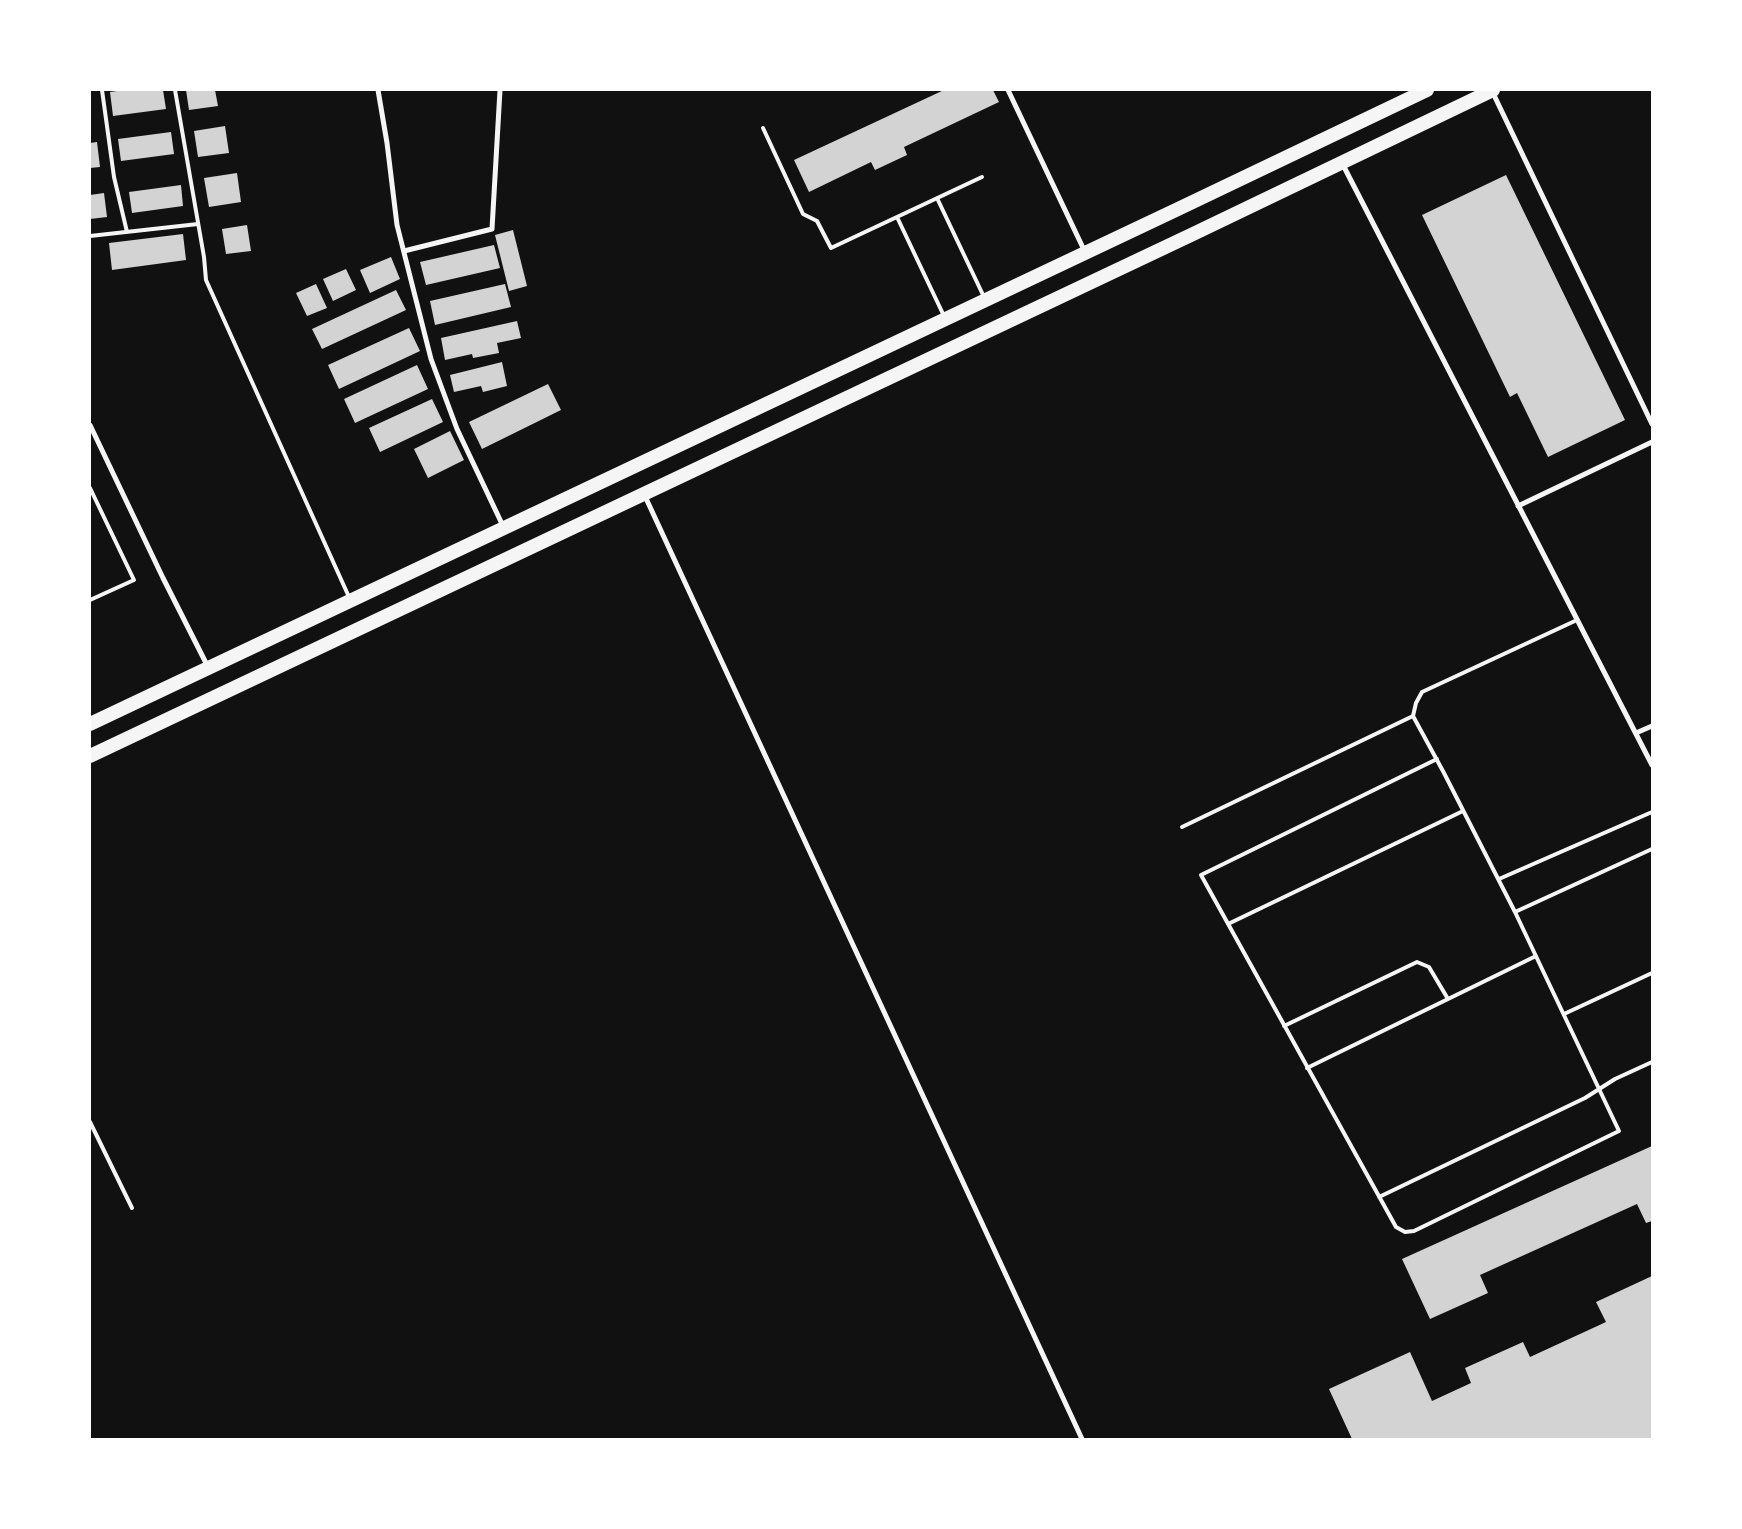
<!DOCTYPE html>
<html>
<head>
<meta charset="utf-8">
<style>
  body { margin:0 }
  #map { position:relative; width:1742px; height:1529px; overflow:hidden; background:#111; font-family:Mulish,sans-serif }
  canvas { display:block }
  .frame { position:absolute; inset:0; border:91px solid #fff; pointer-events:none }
</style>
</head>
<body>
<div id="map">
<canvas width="1742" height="1529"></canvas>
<div class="frame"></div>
</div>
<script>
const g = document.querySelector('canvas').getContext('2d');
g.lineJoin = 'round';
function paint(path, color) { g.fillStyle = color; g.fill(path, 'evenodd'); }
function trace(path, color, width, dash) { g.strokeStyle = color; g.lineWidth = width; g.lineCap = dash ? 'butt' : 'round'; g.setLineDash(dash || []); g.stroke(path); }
const building = new Path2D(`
  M124,90H163L166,109L113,116L110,92Z
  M186,90H215L218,106L189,110Z
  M944,90H993L999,102L904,147L907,155L875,170L871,162L809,192L794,160Z
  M225,126L229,153L198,157L194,131Z
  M171,132L174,154L121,161L118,139Z
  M97,142L100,167L90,168V143Z
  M237,173L241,202L209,207L204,178Z
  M1506,175L1625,420L1548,457L1517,393L1510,397L1422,215Z
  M181,185L183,206L132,213L129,192Z
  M104,193L107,217L90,219V195Z
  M247,225L251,251L226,254L222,229Z
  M513,230L527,286L509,291L495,235Z
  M183,234L186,260L112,270L109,243Z
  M494,245L500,268L426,285L420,262Z
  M391,257L400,279L370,293L360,270Z
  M346,269L356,290L333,301L323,279Z
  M316,284L327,308L307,316L296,293Z
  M505,284L511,307L435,325L430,301Z
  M396,290L406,310L322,349L312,329Z
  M517,321L521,338L497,343L499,353L473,358L472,354L445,360L441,338Z
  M409,328L420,351L339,389L328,365Z
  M502,362L507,386L483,392L481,386L454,392L450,375Z
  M417,365L428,389L355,423L344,399Z
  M548,384L561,410L482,449L469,422Z
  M432,399L443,422L380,452L369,428Z
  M450,431L464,460L428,478L414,449Z
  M1652,1146V1221L1646,1223L1637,1204L1480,1275L1488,1293L1430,1319L1402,1259Z
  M1652,1276V1439H1352L1329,1389L1410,1352L1432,1401L1471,1383L1465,1368L1523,1342L1530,1357L1606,1322L1596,1302Z`);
const service = new Path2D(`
  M102,90L114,177L127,232
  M175,90L204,257L206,280L349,597
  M763,128L803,214L817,221L831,248L982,177
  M937,198L984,297
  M897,217L944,316
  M90,236L198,224
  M90,488L134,580L90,600
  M1437,759L1201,875L1396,1227L1405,1232L1414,1231L1619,1131L1515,912L1444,773L1413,716L1416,703L1422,692L1577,620
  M1182,827L1413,716
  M1499,879L1652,812
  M1515,912L1652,849
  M1228,924L1463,811
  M1564,1014L1652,973
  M1284,1026L1417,962L1429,967L1448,999
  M1307,1068L1536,956
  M90,1122L132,1208
  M1379,1197L1585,1098L1615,1079L1652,1062`);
const minor = new Path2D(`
  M378,90L387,143L397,225L431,359L457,429L503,526
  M1008,90L1085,252
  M1492,91L1652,424
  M1342,163L1652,765
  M404,251L492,229L500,90
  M90,425L163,578L208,667
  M644,494L1082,1439
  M1518,506L1652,442
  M1636,733L1652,726`);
const trunk = new Path2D(`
  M90,724L1178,209L1427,90
  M90,756L1191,235L1493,90`);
paint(building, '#d3d3d3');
trace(service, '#f5f5f5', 4);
trace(minor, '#f5f5f5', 5);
trace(trunk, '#f5f5f5', 14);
</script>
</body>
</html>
